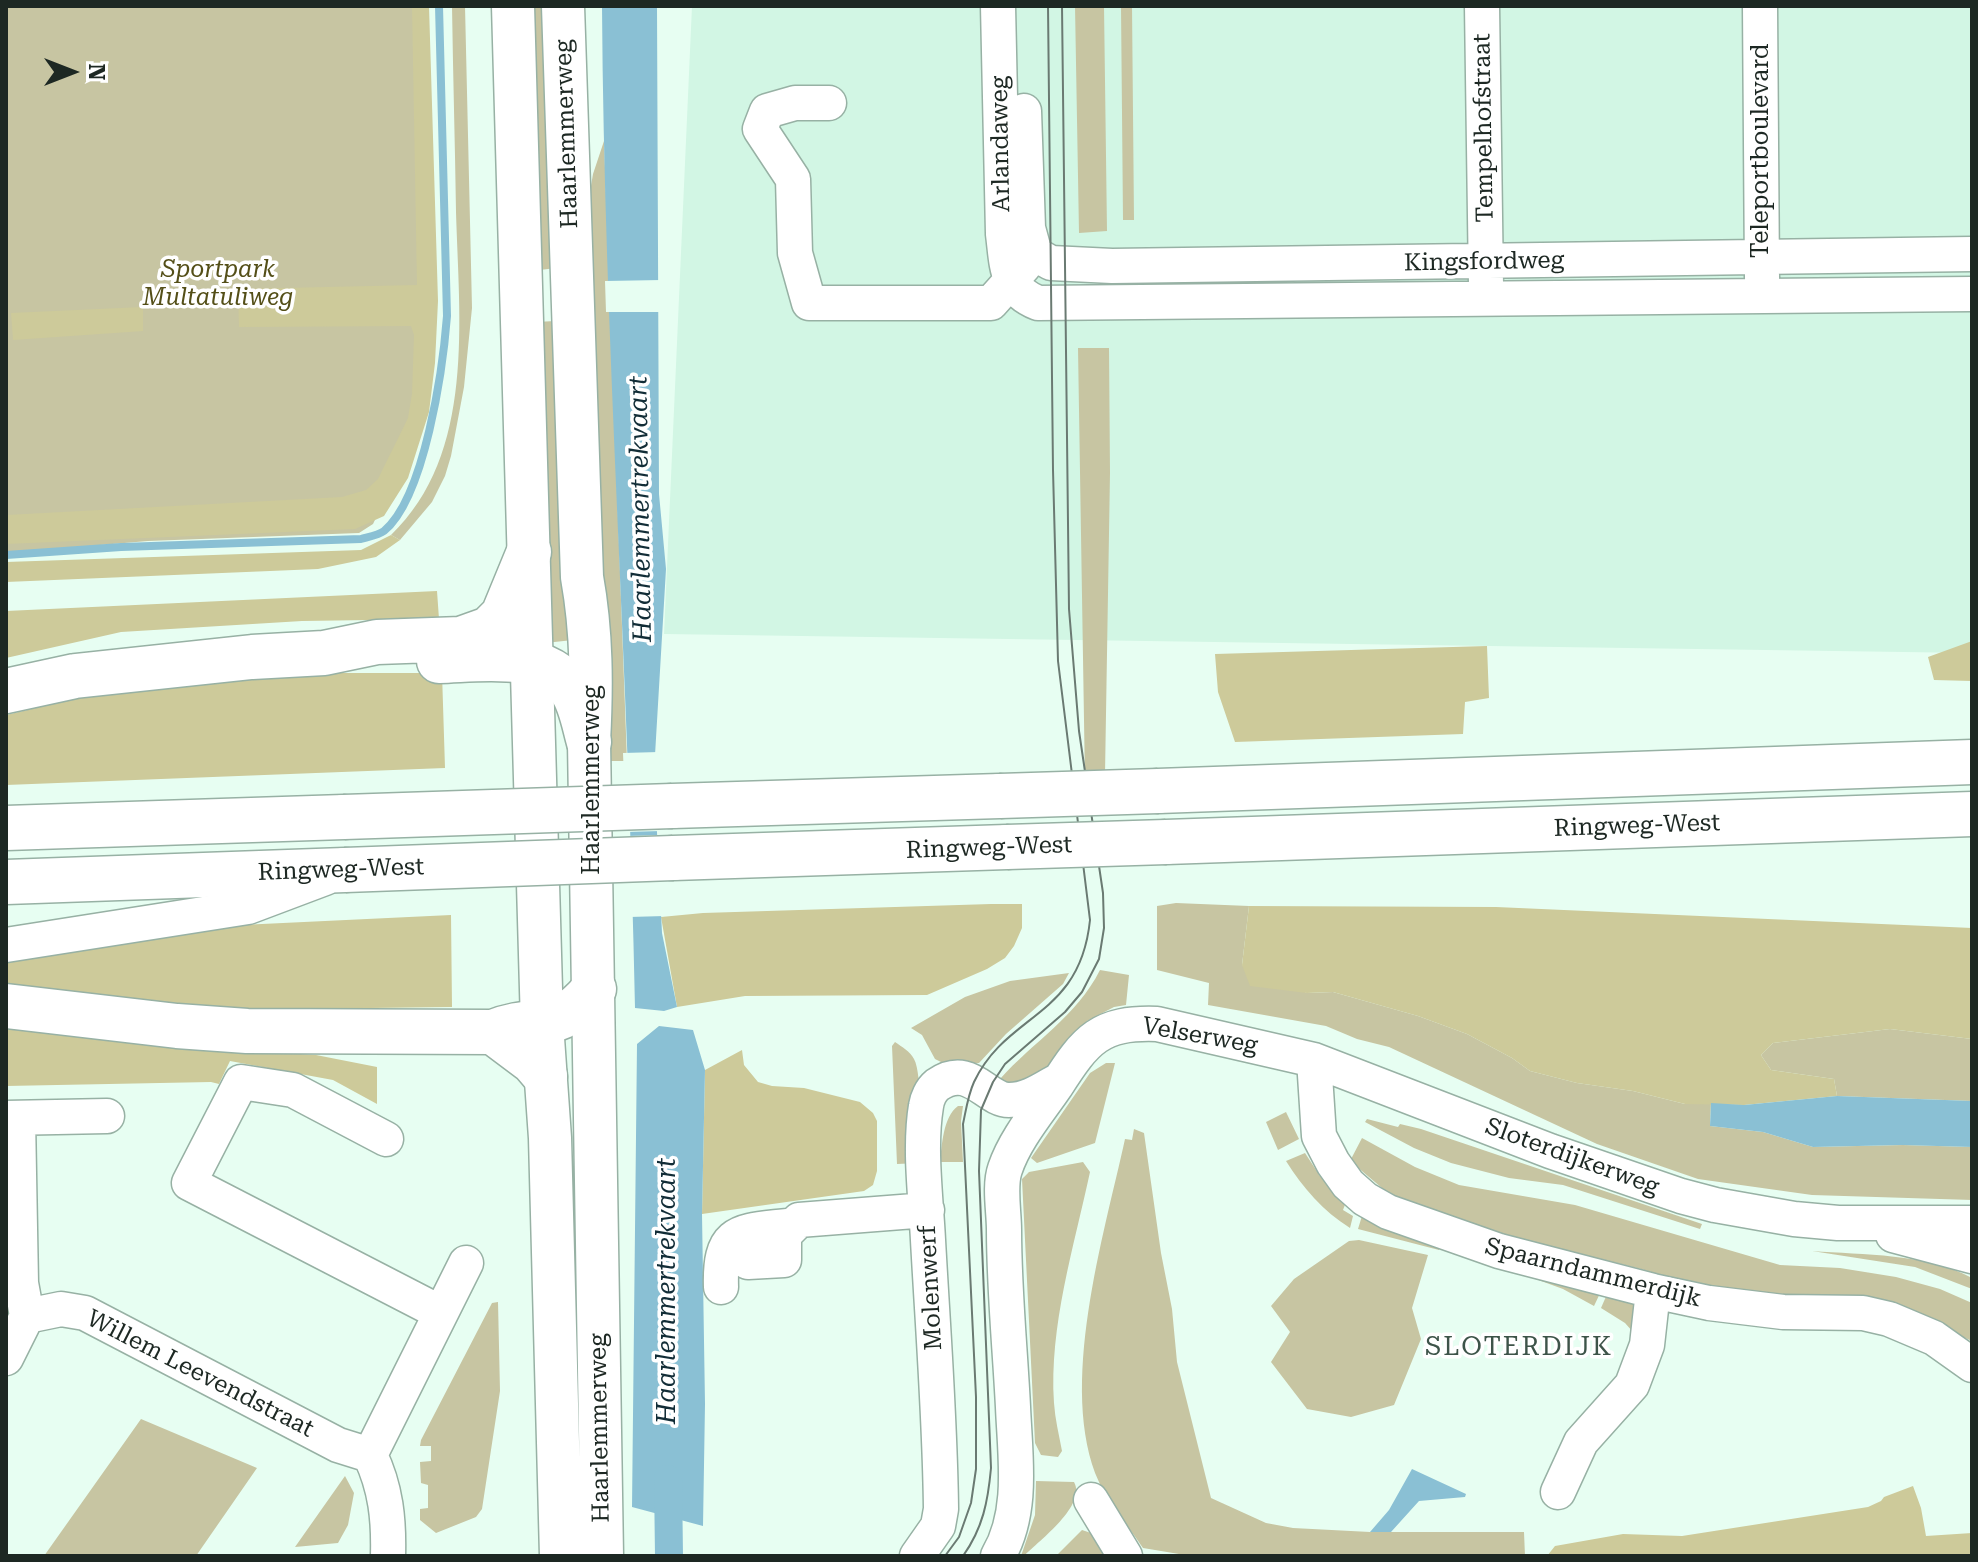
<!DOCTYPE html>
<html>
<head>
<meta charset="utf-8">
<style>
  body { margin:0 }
  #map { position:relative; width:1978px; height:1562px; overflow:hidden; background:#e7fef2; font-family:"Roboto Serif",serif }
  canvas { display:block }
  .frame { position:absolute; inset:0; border:8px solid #1d2823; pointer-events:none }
  .north { position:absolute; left:32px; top:32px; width:80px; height:80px; -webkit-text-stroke:6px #fff; paint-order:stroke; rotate:90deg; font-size:22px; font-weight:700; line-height:32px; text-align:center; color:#1d2823 }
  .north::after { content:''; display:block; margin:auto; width:28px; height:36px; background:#1d2823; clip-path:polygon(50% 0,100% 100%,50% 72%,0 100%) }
</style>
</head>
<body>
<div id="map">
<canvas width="1978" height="1562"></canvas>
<div class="frame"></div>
<div class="north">N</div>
</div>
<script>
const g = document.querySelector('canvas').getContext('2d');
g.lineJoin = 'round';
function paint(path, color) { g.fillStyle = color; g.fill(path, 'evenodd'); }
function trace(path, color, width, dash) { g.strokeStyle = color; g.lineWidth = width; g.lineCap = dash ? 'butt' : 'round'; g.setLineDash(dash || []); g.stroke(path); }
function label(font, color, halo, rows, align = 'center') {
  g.font = font + ' "Roboto Serif",serif'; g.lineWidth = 7; g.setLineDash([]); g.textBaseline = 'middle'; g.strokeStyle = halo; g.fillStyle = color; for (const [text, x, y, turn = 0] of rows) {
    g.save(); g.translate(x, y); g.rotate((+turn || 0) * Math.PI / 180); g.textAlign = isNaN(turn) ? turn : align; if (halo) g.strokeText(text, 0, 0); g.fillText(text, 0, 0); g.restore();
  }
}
const built = new Path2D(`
  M692,6H1972V653L664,634Z`);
const green = new Path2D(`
  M6,6H427L430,333L393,482L373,524L359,533L148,541L6,553Z
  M452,6H465L472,308L464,387L451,456L445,476L432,502L400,540L391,535C476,454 459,319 456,212C455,144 453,75 452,6Z
  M526,6H548L556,268L532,271Z
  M1075,6H1104L1107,231L1079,233Z
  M1121,6H1132L1134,220H1123Z
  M604,141L627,761H598L583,233L593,174Z
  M555,321L573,640L545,643L536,322Z
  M1078,348H1109L1110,473L1105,774L1085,782Z
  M1176,903L1249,906L1242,965L1307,993L1333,992L1418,1016L1467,1034L1512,1058L1530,1071L1577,1083L1633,1091L1685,1104L1711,1103L1710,1126L1763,1132L1813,1147L1903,1145L1972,1147V1200L1812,1195L1698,1179L1597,1144L1389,1047L1357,1039L1326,1026L1208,1005L1209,983L1157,970V906Z
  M1100,970L1129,975L1126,1005L1114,1007L1087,1021L1053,1063L1026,1084L1007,1082L1000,1079C1033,1042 1077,1016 1100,970Z
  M1069,973L1063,984L1006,1034L979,1063L947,1065L935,1059L922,1035L911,1028L965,997L1010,981Z
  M1890,1029L1972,1039V1101L1837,1096L1834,1079L1771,1070L1761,1055L1773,1043Z
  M895,1042C902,1047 910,1051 914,1059C923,1075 919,1141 920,1163L897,1164L892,1046Z
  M1106,1063H1115L1095,1143L1037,1163L1031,1158L1090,1073Z
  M958,1106H963L961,1121L963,1162H940C942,1145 943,1117 958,1106Z
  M1286,1112L1299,1139L1278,1150L1266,1122Z
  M1367,1119L1398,1127L1400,1124L1421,1129L1702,1224L1700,1229L1563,1185L1509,1178L1451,1163L1414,1148L1365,1122Z
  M1134,1129L1144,1133L1161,1253L1172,1309L1177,1362L1211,1498L1266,1523L1293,1528L1370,1532H1524L1525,1556H1191L1143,1548C1130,1528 1108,1503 1099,1482C1057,1388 1104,1236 1125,1139L1132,1140Z
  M1362,1138L1415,1167L1459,1185L1575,1205L1780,1265L1840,1268L1896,1277L1940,1289L1972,1303V1341L1943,1328L1727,1294L1641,1269L1465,1225L1411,1205L1382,1188L1350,1161Z
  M1305,1153L1320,1176L1346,1202L1343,1210L1353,1216L1350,1228C1323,1211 1303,1188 1286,1161Z
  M1083,1162L1090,1172C1074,1247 1049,1326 1054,1403C1055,1419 1059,1435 1062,1451L1058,1457L1041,1455L1035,1443L1022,1179L1029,1172Z
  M1365,1206L1441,1240L1439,1250L1358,1229Z
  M1359,1240L1428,1255L1412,1308L1421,1339L1394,1405L1351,1417L1307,1409L1271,1362L1290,1332L1271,1306L1294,1279L1349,1241Z
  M1812,1251C1864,1255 1925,1253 1972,1278V1289L1915,1267Z
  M1522,1274L1604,1285L1594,1306L1563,1289Z
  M1608,1292L1632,1299L1639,1310L1641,1341L1625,1323L1601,1308Z
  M498,1302L500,1391L482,1509L476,1517L436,1533L420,1520V1509L428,1508V1485L421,1483L420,1462L431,1461V1446H420L421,1440L492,1303Z
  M141,1419L257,1468L196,1556H44Z
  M345,1476L354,1493L348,1525L338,1543L295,1547Z
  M1036,1481L1074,1482C1087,1505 1040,1540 1024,1556H1021L1035,1515Z
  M1082,1530L1091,1533L1116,1556H1056Z`);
const forest = new Path2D(`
  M412,6H429L438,301L435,363L429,412L408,478L384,516L355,529L6,544V500L7,515L342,497L366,490L378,479L408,418L412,394L414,335L411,326L239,327L238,289L417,285Z
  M143,307V331L13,340L11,313Z
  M391,535L400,540L376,557L318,569L6,582V562L361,550Z
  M437,591L439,619L302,621L121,632L6,658V611Z
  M1972,641V681L1934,680L1928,657Z
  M1487,646L1489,698L1465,702L1463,734L1235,742L1218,692L1215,654Z
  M248,673H442L445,768L6,785V715L112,690Z
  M991,904H1022V928L1014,946L1005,958L987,969L927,995L745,996L677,1007L661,917L703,913Z
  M1249,906L1496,907L1972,928V1039L1890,1029L1773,1043L1761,1055L1771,1070L1834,1079L1837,1096L1744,1105L1685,1104L1633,1091L1577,1083L1530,1071L1512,1058L1467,1034L1418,1016L1333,992L1307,993L1250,986L1242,965Z
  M451,915L452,1007L207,1010L6,992V962L199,927Z
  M6,1022L253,1051L316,1055L377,1067V1104L333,1080L230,1061L219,1084L211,1082L6,1086Z
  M742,1050L744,1065L758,1082L772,1086L804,1088L860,1102L873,1113L877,1121V1171L873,1185L864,1191L702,1214L705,1070Z
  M1913,1486L1921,1508L1926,1536L1972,1533V1556L1957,1554L1547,1556L1555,1546L1623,1534L1682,1536L1868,1507L1881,1501L1884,1497Z`);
const water = new Path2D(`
  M602,6H657L659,494L666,569L654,772L662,933L677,1007L664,1011L635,1008C629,674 604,340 602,6Z
  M659,1026L693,1030L705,1070L702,1214L705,1404L703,1526L632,1507L637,1044Z
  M1837,1096L1972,1101V1147L1902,1145L1813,1147L1763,1132L1710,1126L1711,1103L1744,1105Z
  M1412,1469L1466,1494L1465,1497L1419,1501L1391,1532H1370L1389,1510Z`);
const pier = new Path2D(`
  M662,280V312H606L605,281Z
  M659,752L661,831L626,832L623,753Z
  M661,835L665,916L629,917L627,836Z`);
const stream = new Path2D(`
  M6,555L121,547L361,539C368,537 379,535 384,531C425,497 443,368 447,316L439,6`);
const canal = new Path2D(`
  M668,1479L669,1556`);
const minor = new Path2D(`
  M998,6L1003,234C1007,265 1005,290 1038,303L1972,294
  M1482,6L1486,286
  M1760,6L1762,278
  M829,103H795L767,111L760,129L793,179L795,253L809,303H991L1024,266
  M1024,111L1028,228L1035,254
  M1035,254L1051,263L1112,266L1972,254
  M6,945L248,907L325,878
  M1314,1060L1319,1136L1333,1163L1348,1184L1365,1199L1388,1212L1499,1251L1653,1291L1709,1303L1783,1312L1863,1313L1889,1319L1934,1338L1972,1365
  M6,1118L107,1116
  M18,1118L21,1283L27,1316
  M386,1139L293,1090L241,1082L189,1183L441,1313
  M1893,1235L1972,1256
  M748,1262L784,1260V1235L799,1220L927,1210
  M721,1287C719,1225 742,1232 794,1225
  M27,1316L61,1309L85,1313L338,1445L370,1455
  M6,1358L27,1316
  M1558,1492L1581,1442L1632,1385L1647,1345L1653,1291
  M1091,1500L1125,1556
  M388,1556C389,1520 386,1488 370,1455L466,1263
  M917,1556L938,1526L941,1509C940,1419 933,1330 928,1240C926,1199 919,1148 926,1106C927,1099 931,1090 937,1085C970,1062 986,1100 1009,1100C1028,1100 1043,1089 1059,1080
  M998,1556C1024,1512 1015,1456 1013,1407C1010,1348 1004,1289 1004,1230C1004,1211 999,1186 1005,1169C1015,1139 1039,1111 1056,1086C1086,1039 1100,1022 1157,1024L1314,1060L1550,1151L1681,1196L1715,1205L1794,1219L1838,1223H1972`);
const major = new Path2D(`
  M513,6L542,1024L550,1138L561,1556
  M563,6L582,577C592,633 592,686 589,742L602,1556`);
const highway = new Path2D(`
  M439,661C480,660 543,649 570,688C581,703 584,725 589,742
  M6,691L75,676L252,657L324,653L377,642L461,639L489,629L503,615L529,552
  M1158,791L1972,762
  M672,806L1000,796
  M6,828L344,817
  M1166,842L1972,814
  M673,858L1007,847
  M6,882L345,870
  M6,1006L177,1026L247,1031L493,1032C540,1013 554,1037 594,989
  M493,1032L533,1062L545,1076`);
const tram = new Path2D(`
  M945,1556L959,1537L971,1503L976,1469V1397L963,1124C966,1110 968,1095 974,1082C1007,1012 1080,1018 1090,920L1058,661L1053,470L1048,6
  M963,1556C983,1528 988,1501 991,1468L979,1171L981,1110L993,1082L1005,1064L1065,1012L1082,992L1099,959L1104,928L1103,893L1079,731L1069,609L1062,6`);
const highwayBridge = new Path2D(`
  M1000,796L1158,791
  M344,817L672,806
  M1007,847L1166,842
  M345,870L673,858`);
const streetNames = [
  ["Tempelhofstraat",1484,128,-91],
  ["Haarlemmerweg",567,134,-92],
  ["Arlandaweg",1001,144,-91],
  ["Teleportboulevard",1761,151,-90],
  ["Kingsfordweg",1484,262,-1],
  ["Haarlemmerweg",592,780,-90],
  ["Ringweg-West",1637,826,-2],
  ["Ringweg-West",989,848,-2],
  ["Ringweg-West",341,870,-2],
  ["Velserweg",1200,1036,10],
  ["Sloterdijkerweg",1572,1157,20],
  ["Spaarndammerdijk",1593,1273,14],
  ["Molenwerf",931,1288,-93],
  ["Willem Leevendstraat",200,1374,27],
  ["Haarlemmerweg",600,1428,-91]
];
const parkNames = [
  ["Sportpark",218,270],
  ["Multatuliweg",218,298]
];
const waterNames = [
  ["Haarlemmertrekvaart",641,509,-91],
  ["Haarlemmertrekvaart",667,1291,-90]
];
const neighbourhoodNames = [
  ["SLOTERDIJK",1519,1347]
];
paint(built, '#d2f6e4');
paint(green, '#c7c5a2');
paint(forest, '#cdca9a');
paint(water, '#8ac0d4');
paint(pier, '#e7fef2');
trace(stream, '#8ac0d4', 8);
trace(canal, '#8ac0d4', 28);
trace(minor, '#97b1a4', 37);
trace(major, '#97b1a4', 45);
trace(highway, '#97b1a4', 47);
trace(minor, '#fff', 34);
trace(major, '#fff', 42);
trace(highway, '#fff', 44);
trace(tram, '#6a7a72', 2);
trace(highwayBridge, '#97b1a4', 47, []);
trace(highwayBridge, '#fff', 44);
label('24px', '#1d2823', '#fff', streetNames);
label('italic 24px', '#544f18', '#fff', parkNames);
label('italic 26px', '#122d37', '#fff', waterNames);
g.letterSpacing = '2px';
label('26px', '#3d5449', '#fff', neighbourhoodNames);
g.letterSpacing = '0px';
</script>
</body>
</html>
